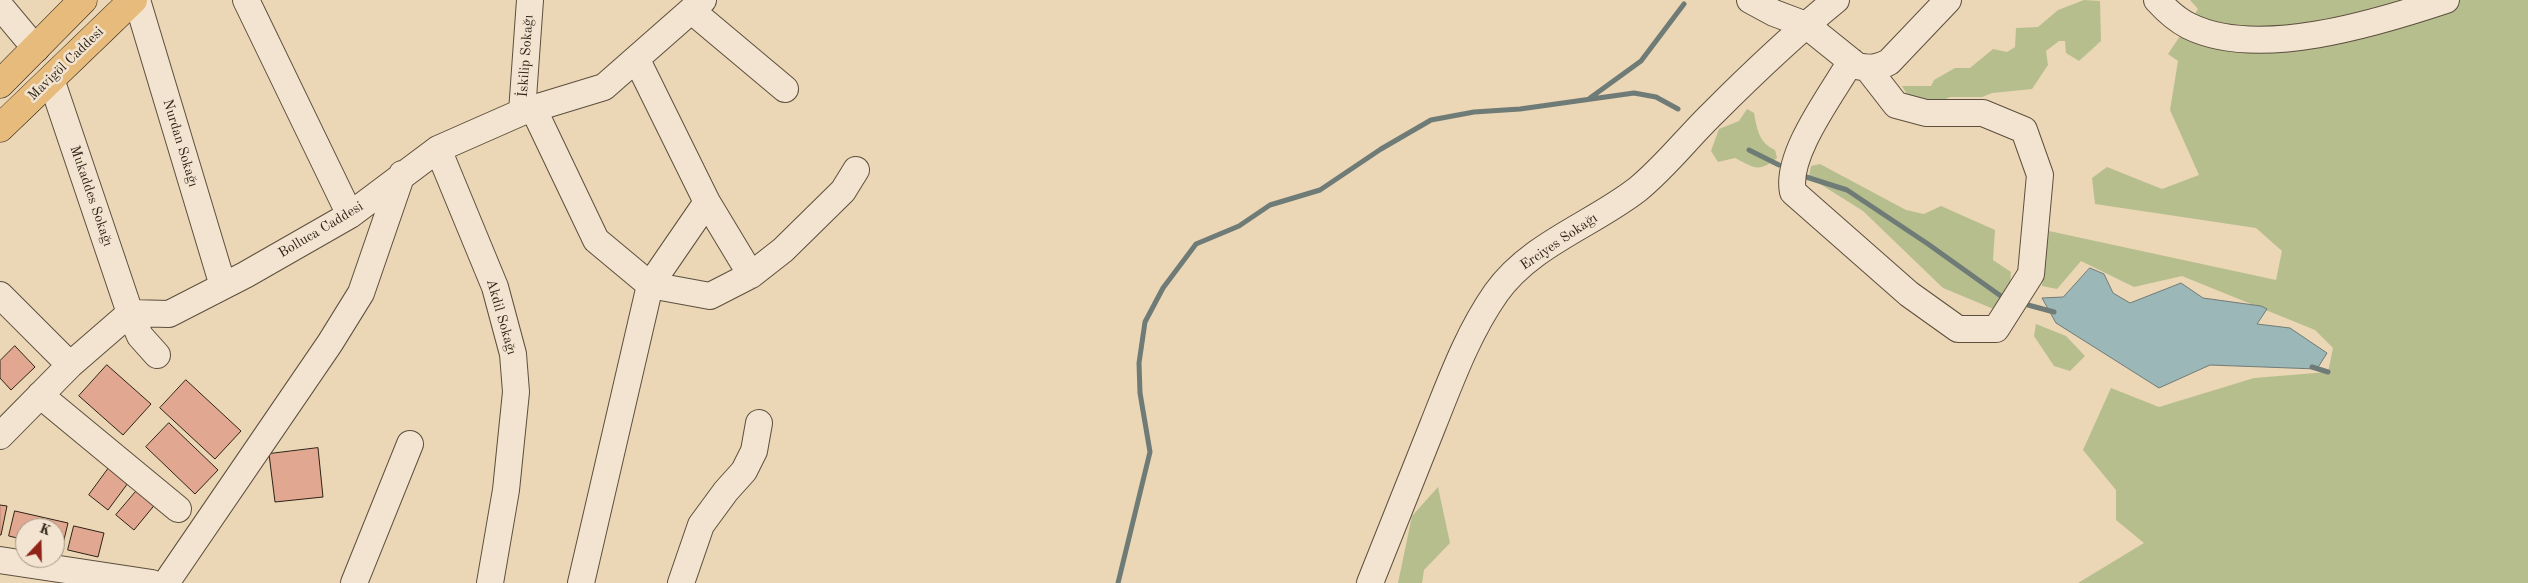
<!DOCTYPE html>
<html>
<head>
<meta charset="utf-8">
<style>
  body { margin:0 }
  #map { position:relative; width:2528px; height:583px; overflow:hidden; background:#ebd6b6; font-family:"Old Standard TT",serif }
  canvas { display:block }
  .north { position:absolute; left:15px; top:518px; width:50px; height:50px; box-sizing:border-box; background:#f2e4d0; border:1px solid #a39685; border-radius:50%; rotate:21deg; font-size:14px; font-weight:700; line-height:20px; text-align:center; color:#2d2215 }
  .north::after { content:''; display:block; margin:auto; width:18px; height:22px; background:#8f2418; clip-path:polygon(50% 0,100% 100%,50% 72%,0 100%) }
</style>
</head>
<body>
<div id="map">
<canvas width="2528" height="583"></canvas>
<div class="north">K</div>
</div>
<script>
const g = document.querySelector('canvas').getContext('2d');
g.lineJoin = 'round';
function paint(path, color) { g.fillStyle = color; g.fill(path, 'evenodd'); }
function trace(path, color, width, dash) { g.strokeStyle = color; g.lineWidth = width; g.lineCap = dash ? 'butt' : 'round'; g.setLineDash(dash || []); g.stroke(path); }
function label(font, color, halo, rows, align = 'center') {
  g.font = font + ' "Old Standard TT",serif'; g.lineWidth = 5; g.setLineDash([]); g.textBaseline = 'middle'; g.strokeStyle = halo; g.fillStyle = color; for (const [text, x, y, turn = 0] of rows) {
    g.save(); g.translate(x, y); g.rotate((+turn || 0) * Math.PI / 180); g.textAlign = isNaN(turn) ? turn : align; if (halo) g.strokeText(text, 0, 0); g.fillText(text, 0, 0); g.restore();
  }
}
const green = new Path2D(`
  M2084,0L2100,1L2101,41L2079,61L2066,53L2065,41H2059L2046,51L2048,65L2032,89L1992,93L1982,97H1950L1932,105L1908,96L1902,86H1931L1934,80L1955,68H1970L1993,49L2007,52L2015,47L2016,28L2038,27L2058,10Z
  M2190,0H2528V583H2078L2144,543L2116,520V490L2083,450L2111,388L2159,407L2254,378L2328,372L2333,348L2315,330L2182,276L2134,287L2081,261L2057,289L2042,286L2049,231L2276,280L2282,251L2256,228L2095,204L2092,178L2107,167L2162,189L2199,175L2170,110L2178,61L2168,54L2198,9Z
  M1747,109L1754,113C1757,129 1759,143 1775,150L1777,158C1758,173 1755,168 1735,158L1718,162L1711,151L1719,129L1739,121Z
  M1820,164L1906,210L1924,214L1941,206L1995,230L1993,260L2011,272L2009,299L1996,310L1943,288L1863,211L1809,177L1811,166Z
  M2036,324L2066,336L2085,356L2070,371L2054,366L2034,336Z
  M1438,487L1450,543L1424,570L1422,583H1398L1412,516Z`);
const water = new Path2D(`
  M2090,268L2104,274L2113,293L2130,303L2181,283L2203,298L2261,306L2267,309L2257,324L2290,328L2327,353L2317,369L2210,365L2159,388L2056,323L2042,298L2063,297Z`);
const stream = new Path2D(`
  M1590,98L1641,61L1684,4
  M1749,150L1779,165
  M1800,175L1847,190L1928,244L2005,299
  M2028,305L2054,312
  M2312,367L2328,372
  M1118,583L1150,452L1140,393L1139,363L1145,322L1163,288L1196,244L1239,226L1270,205L1320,190L1381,149L1431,120L1474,112L1520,109L1634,93L1656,97L1678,109`);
const building = new Path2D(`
  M15,346L35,367L11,390L0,378V361Z
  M107,365L151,404L123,435L79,396Z
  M186,380L241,431L215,459L160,408Z
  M169,423L218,470L195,494L146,447Z
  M318,448L323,497L275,502L269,454Z
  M111,465L131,479L108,510L89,495Z
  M139,488L157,502L134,530L116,515Z
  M0,505L7,506L1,535H0Z
  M15,511L68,523L62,548L55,547V528H25V540L9,536Z
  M74,526L104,533L98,557L68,550Z`);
const minor = new Path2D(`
  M137,0L223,286
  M246,0L350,215
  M1750,0L1774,13L1806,25L1857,66C1870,69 1878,68 1889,62L1948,0
  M2157,0C2166,10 2177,20 2189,26C2258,60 2377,23 2446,0
  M0,6L36,49
  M692,11L785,89
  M637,60L707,202L751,275
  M1851,61C1832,94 1785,155 1793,192L1909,294L1958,329H1996L2031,274L2040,175L2024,130L1983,113H1926L1896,105L1868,69
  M51,79L130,313L140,336L157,355
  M533,108L596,240L650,285L710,296L751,275L783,250L843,191L856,170
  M522,112L530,0
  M438,149L495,287L513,354L516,392L506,490L490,583
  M0,295L70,365
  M40,395L178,509
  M0,436L70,365L130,313L169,314L245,275L350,215L438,149L522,112L604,87L703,0
  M0,560L152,583
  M166,583L330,343L361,293L402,174
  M354,583L410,444
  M581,583L650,285L707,202
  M681,583L701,525L726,491L744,471L754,451L759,423
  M1370,583C1391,530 1412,478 1433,425C1451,380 1468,333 1496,293C1531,244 1592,225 1638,189C1666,166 1688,137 1714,112C1753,73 1793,35 1836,0`);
const major = new Path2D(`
  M0,84L83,0
  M0,128L133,0`);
const streetNames = [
  ["İskilip Sokağı",526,56,-86],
  ["Mavigöl Caddesi",66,64,-44],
  ["Nurdan Sokağı",180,143,73],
  ["Mukaddes Sokağı",91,196,71],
  ["Bolluca Caddesi",321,230,-31],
  ["Erciyes Sokağı",1559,242,-34],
  ["Akdil Sokağı",501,317,74]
];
paint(green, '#b7be8e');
paint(water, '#9bb7b7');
trace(water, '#6f7b76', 1);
trace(stream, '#6f7b76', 5);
paint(building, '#e1a790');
trace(building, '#2d2215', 1);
trace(minor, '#5c4f3d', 28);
trace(major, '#2d2215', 29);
trace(minor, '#f2e4d0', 26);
trace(major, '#e6bb7b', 28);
label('14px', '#2d2215', '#f2e4d0', streetNames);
</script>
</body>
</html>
